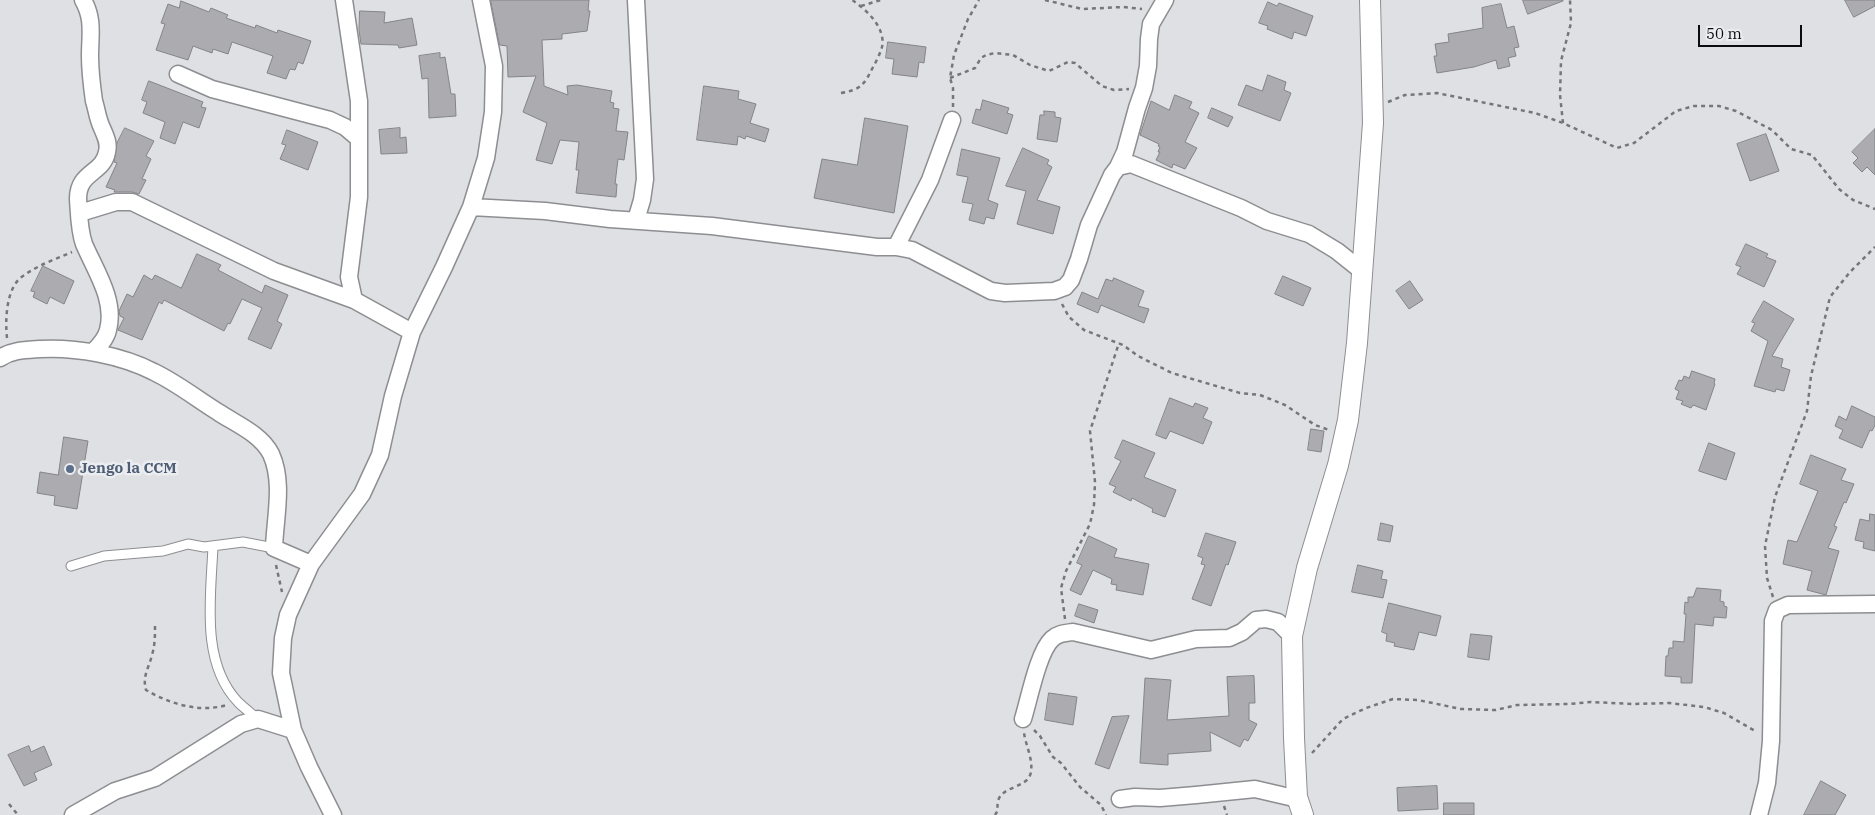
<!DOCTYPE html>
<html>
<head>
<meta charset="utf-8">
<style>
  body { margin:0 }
  #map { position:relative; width:1875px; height:815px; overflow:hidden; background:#dfe0e3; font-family:"IBM Plex Serif",serif }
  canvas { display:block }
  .scale { position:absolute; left:1698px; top:25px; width:104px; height:22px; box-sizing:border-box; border:2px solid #0c0c0e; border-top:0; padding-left:6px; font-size:15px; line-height:18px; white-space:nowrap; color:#0c0c0e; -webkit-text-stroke:4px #ecedf1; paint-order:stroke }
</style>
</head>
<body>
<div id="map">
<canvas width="1875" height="815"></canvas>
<div class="scale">50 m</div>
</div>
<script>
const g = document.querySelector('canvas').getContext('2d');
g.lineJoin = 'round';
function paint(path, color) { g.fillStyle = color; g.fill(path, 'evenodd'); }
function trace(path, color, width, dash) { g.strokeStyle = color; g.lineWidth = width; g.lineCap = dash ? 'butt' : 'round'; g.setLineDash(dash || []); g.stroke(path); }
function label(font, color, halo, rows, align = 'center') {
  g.font = font + ' "IBM Plex Serif",serif'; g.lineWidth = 5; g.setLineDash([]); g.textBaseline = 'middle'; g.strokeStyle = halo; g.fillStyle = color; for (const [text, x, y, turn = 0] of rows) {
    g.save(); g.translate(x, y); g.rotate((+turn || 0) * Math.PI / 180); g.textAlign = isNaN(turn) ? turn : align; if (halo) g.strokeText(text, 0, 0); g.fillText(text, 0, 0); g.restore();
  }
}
const building = new Path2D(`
  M491,0H589L588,11H590L587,31L562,34V39L542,40L544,86L568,95L567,86L577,85L612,91L610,102L614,103L613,108L619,109L616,131L628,132L624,160L618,159L615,184H617L616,197L576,193L579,170H576L579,142L560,140L552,164L536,160L547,123L523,112L536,76L508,77L507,46L500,45Z
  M1523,0H1563V1L1528,14Z
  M1845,0H1875V6L1854,17Z
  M181,1L209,12L211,8L228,15L226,18L255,28L256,25L277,33L278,30L311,41L303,64L298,62L295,70L290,69L286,79L267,73L273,56L232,42L228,54L213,49L212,53L193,46L188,60L156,50L165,24L161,23L168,4L179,8Z
  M1268,2L1277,6L1279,3L1313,16L1306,36L1294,32L1292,39L1267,29L1268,26L1259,23Z
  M1501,4L1507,28L1514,26L1519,47L1514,48L1516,56L1508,58L1510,66L1498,69L1496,60L1474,67L1437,73L1434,56H1437L1435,44L1449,42L1448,34L1483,28L1482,8Z
  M360,11L385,12L384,23L412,18L417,45L399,48L398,45L361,44L359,30Z
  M888,42L926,47L924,63L919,62L917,77L892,74L894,59L886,58Z
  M440,53V58L445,57L451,94H455L456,116L429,118L428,78L422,79L419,56Z
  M1268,75L1286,82L1284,90L1291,93L1280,121L1238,105L1246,85L1262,91Z
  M149,81L203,102L201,107L206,108L199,128L183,122L175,144L160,138L165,122L143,113L147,102L142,100Z
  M704,86L739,91L738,99L756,104L750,123L769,129L765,142L746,136L745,139L738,136L737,145L697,140Z
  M1175,95L1192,102L1189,108L1199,113L1185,142L1197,148L1185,169L1173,164L1172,168L1156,160L1160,152H1158L1160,147L1158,146L1159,144L1140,135L1151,101L1169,110Z
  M983,100L1009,108L1007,113L1013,115L1007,134L972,123L976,109L980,110Z
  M1212,108L1233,117L1228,127L1208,118Z
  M1044,111L1055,112V117L1061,118L1057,142L1037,139L1040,115H1044Z
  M865,118L908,126L894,213L814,198L822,159L857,165Z
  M125,128L154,141L146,156L151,159L142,179L146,180L139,194L132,192H114L115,190L106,187L117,163L114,162L117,143Z
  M400,128V138L406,137L407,153L381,154L379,130Z
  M1875,129V175L1867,167L1862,172L1853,163L1858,158L1852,152Z
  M287,130L318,142L308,170L280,159L286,145L282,144Z
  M1766,134L1779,171L1750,181L1737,144Z
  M1023,148L1049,160L1047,164L1052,167L1037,200L1060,207L1053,234L1017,224L1026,191L1006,186Z
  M962,149L1000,158L988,200L998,204L994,219L986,217L984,224L969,220L973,204L962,202L968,177L957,175Z
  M1746,244L1768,254L1766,257L1776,261L1764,287L1737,274L1741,267L1736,265Z
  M197,254L221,265L218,270L262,293L265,285L288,295L277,321L282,324L271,349L248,339L262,308L242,299L230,324L228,323L224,331L164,300L162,304L159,302L142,340L118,330L124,318L120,316L119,311L127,294L133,297L144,275L152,280L155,275L181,288Z
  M43,266L74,281L64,304L50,297L47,304L33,297L35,292L31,291Z
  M1283,276L1311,288L1303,306L1275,294Z
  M1114,278L1144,291L1138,306L1149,309L1144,323L1101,305L1098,313L1077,304L1082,292L1098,299L1106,279L1112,281Z
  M1410,281L1423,300L1409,309L1396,291Z
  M1764,301L1794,319L1772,356L1783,359L1781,367L1790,370L1784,391L1776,389L1775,392L1754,386L1768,341L1751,331L1755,323L1752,322Z
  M1692,371L1715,379L1714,383L1715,384L1706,410L1693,405L1691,408L1681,404L1683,401L1676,399L1679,391L1675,389L1679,380L1682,381L1684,376L1689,378Z
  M1170,398L1193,407L1195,403L1208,408L1203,418L1212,422L1203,444L1170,431L1166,439L1156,435Z
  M1852,406L1875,417V425L1872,431L1870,430L1862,448L1839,438L1843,430L1835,426L1839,416L1846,420Z
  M1311,429L1324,431L1321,452L1308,450Z
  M64,437L88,441L77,509L54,505L55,496L37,493L40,472L58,475Z
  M1123,440L1155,453L1144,477L1176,490L1165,517L1152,512L1153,509L1132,498L1131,501L1113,492L1116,487L1109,484L1121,461L1115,458Z
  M1709,443L1735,453L1726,480L1699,471Z
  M1811,455L1846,469L1841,480L1854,484L1846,503L1844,502L1834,526L1837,527L1828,548L1839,551L1826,595L1807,590L1812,571L1783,564L1788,540L1797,542L1818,491L1800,484Z
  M1870,514L1875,515V551L1863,548L1864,542L1855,540L1860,519L1869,521Z
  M1381,523L1393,526L1390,542L1378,540Z
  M1206,533L1236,542L1228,565L1226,564L1211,606L1192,599L1205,565L1201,564L1203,558L1198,556Z
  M1089,536L1117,549L1114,557L1149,564L1143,595L1116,590L1117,585L1111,584L1112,579L1093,570L1081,595L1070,590L1082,565L1077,563Z
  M1358,565L1383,571L1381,579L1387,580L1383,598L1352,592Z
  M1697,588L1721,590L1720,601L1724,602V606L1727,607L1726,618L1714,617L1713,626L1695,624L1692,683H1681V677L1665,676L1666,656H1668L1669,648H1673V641L1684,642L1686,614H1684L1685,602L1688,603V597H1693Z
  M1389,603L1441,616L1436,636L1419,632L1414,650L1394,646L1395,643L1386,641L1387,634L1382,632Z
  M1079,604L1098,610L1094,623L1075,616Z
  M1471,634L1492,636L1489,660L1468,657Z
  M1254,676L1255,703H1249V720L1257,724L1248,741L1244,739L1240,747L1210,732L1211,751L1168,754V765L1140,763L1145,678L1171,680L1167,720L1229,716L1227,677Z
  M1049,693L1077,697L1073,725L1045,720Z
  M1129,716L1109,769L1095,764L1112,717Z
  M29,746L31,752L44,746L52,765L34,773L37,780L24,786L8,755Z
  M1821,781L1846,795L1835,815H1804Z
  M1437,786L1438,809L1398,811L1397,788Z
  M1444,803H1474V815H1444Z`);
const path = new Path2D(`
  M1045,0L1082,9L1123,7L1142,9
  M861,6L881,0
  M950,78L975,68L981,58L986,55L995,53L1013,55L1030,65L1049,71L1068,62L1075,63L1102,86L1114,90L1129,89
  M841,93C860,90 864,85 872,69C876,62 880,54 882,47C886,28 867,10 852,0
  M1388,102L1405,95L1437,93L1535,113L1563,123L1617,148L1634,143L1676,111L1694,106H1719L1736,111L1772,130L1791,149L1812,155L1839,189L1853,200L1875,209
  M953,107V88L950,78L954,55L968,19L979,0
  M1563,123L1560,95L1561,61L1571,23L1570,0
  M1062,304L1069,317L1084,330L1123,345L1138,356L1172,373L1240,393L1260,395L1285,405L1315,425L1329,430
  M7,338C5,320 6,287 23,276C38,265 56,259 72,252
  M276,565L282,592
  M1773,597L1767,578L1765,546L1775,497L1807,411L1811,376L1830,297L1850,272L1875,247
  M1065,619L1061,588L1066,571L1090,524L1094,505L1095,482L1090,431L1119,343
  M155,626C155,636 155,645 152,655C149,668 142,676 146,690C170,704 199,713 227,705
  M1034,730L1040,736L1053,757L1061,763L1080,787L1101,805L1106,815
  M1312,753L1343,719L1366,708L1393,699L1418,700L1461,709L1496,710L1517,705L1570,704L1591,702L1633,704L1669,703L1704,707L1724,713L1757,732
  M9,804L18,815
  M1224,806L1227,815
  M995,815L998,810C993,784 1028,791 1031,772C1033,759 1026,746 1024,733`);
const service = new Path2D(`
  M213,546C211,596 200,662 238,702C244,708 252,714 258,719
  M71,566L104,556L163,551L188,544L204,547L243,542L274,548`);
const minor = new Path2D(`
  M83,0C94,19 90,35 90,56C90,70 92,87 94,101C96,107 97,114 99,120C102,131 110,140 107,152C103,174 78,171 78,199C79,213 79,230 84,244C95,270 116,300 108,330C106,339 99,346 93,352
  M344,0L359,101V197L349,277L354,300
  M178,74L212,89L330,120L345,127L358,138
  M1118,167L1125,152L1137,108L1144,88L1148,66L1149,39L1151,24L1165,0
  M471,207L545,211L610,219L712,226L877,247H896L912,250L991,291L1005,293L1054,291L1065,287L1071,280L1079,259L1089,225L1112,175L1118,167L1131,164L1241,208L1267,221L1309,234L1337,251L1362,271
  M80,213L116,202H132L274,271L354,300L412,332
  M636,220L642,200L645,179L636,0
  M896,247L930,180L952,120
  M0,358C12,350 25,350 40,349C76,347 121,355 154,372C177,383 197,399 218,412C236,424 261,434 271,454C284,482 275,518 274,548L311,564
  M1023,719C1029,700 1038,652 1052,639C1059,633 1065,633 1073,632L1151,650L1196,639L1229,638L1242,632L1256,620L1266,619L1278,622L1292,636
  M1120,799L1135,797L1160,798L1196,795L1255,789L1298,799
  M73,815L115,791L155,778L241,724L258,719L293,730
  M333,815L309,767L293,730L281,673L283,638L288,615L311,564L362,494L380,455L393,396L412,332L444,267L471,207L486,158L493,112L494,66L481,0
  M1759,815L1767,783L1771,741L1773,621L1777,610L1788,605L1875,604`);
const tertiary = new Path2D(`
  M1303,815L1297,797L1294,738L1292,636L1307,568L1338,465L1348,420L1357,343L1373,123L1370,0`);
const markers = [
  [70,469,5,"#5c6f8a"]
];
const serviceNames = [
  ["Jengo la CCM",80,469]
];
paint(building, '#acacb0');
trace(building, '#838487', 1);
trace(service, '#8d8e91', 11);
trace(minor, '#8d8e91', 19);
trace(tertiary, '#8d8e91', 22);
trace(path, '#757678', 2.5, [4, 4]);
trace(service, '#fff', 9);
trace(minor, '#fff', 16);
trace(tertiary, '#fff', 20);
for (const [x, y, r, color] of markers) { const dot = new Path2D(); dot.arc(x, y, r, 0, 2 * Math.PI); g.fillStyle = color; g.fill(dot); trace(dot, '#ecedf1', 2); }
label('bold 15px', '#4e5e75', '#ecedf1', serviceNames, 'left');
</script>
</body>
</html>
